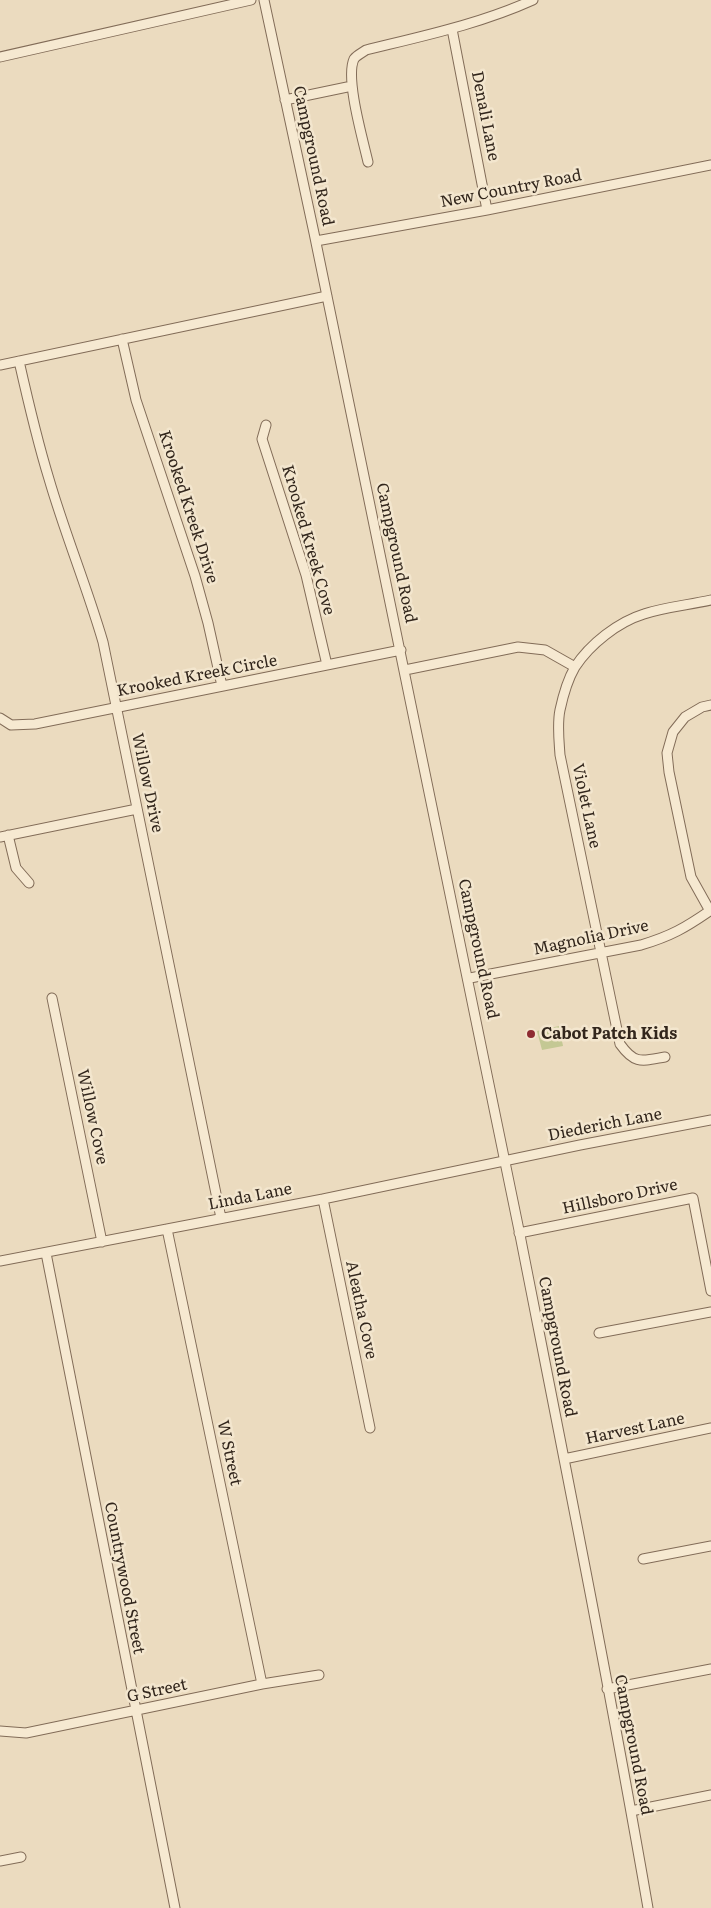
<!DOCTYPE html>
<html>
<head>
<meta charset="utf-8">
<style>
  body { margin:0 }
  canvas { display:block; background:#ebdbbf }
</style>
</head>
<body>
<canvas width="711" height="1908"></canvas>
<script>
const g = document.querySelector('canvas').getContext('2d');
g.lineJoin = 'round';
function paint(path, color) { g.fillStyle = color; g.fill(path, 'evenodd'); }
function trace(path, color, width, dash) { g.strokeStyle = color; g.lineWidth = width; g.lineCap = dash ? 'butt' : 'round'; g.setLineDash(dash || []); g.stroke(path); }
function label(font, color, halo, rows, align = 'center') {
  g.font = font + ' Literata,serif'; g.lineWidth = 5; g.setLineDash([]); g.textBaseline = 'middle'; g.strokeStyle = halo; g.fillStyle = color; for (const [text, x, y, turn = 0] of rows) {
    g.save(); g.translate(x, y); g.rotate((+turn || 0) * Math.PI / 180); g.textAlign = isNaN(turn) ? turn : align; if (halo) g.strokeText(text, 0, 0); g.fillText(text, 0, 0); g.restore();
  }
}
const green = new Path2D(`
  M559,1026L563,1046L542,1050L537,1031Z`);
const minor = new Path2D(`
  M264,0C353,411 438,823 520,1235C564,1459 609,1683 648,1908
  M452,29L487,210
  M0,57L251,0
  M285,100L352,86
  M368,162C363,140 345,78 354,59C357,55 362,53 366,50C423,36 480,24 533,0
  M316,241L487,210L711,165
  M122,339L136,400L195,576L208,623L222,686
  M19,361C28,401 37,440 49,479C65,534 87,587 103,642L221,1218
  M0,365L327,296
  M266,425L262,439L306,575L327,665
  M405,670L518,647L545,650L575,667
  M0,718L11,725L35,724L401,650
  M8,835L16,868L29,883
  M0,837L137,809
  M710,911L691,877L669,772L667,753L673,732L685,717L702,707L711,705
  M470,978L641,945C671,936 685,928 711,910
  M52,998L102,1242
  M665,1057C642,1061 635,1065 620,1044L560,755C559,740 557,724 560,710C563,696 568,679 575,667C590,644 618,622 644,614C665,607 689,605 711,600
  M323,1199L370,1428
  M167,1229L262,1684
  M519,1233L693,1198L711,1291
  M46,1253L175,1908
  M0,1261L323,1199L580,1145L711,1120
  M599,1333L711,1312
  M564,1459L711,1428
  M643,1559L711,1546
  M607,1689L711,1669
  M0,1731L26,1733L262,1684L319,1675
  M631,1811L711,1795
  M0,1861L21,1857`);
const markers = [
  [531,1034,5,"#8e2c32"]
];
const streetNames = [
  ["Denali Lane",485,116,79],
  ["Campground Road",313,156,78],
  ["New Country Road",511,189,-11],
  ["Krooked Kreek Drive",188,507,72],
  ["Krooked Kreek Cove",308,540,74],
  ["Campground Road",396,553,78],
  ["Krooked Kreek Circle",197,676,-11],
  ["Willow Drive",147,783,78],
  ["Violet Lane",586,806,78],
  ["Magnolia Drive",591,938,-12],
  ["Campground Road",478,949,78],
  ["Willow Cove",92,1117,78],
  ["Diederich Lane",605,1125,-11],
  ["Linda Lane",250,1197,-11],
  ["Hillsboro Drive",620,1197,-12],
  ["Aleatha Cove",361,1310,78],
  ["Campground Road",557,1347,79],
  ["Harvest Lane",635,1429,-12],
  ["W Street",229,1453,78],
  ["Countrywood Street",124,1578,79],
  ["G Street",157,1691,-12],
  ["Campground Road",633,1745,79]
];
const poiNames = [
  ["Cabot Patch Kids",541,1034]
];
paint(green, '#c4c894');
trace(minor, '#826c58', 11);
trace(minor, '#f6e9d1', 9);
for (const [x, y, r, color] of markers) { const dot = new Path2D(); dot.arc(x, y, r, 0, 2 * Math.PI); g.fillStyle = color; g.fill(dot); trace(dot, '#f3e6ce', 2); }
label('16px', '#32261c', '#f3e6ce', streetNames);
label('bold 16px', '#32261c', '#f3e6ce', poiNames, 'left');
</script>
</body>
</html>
